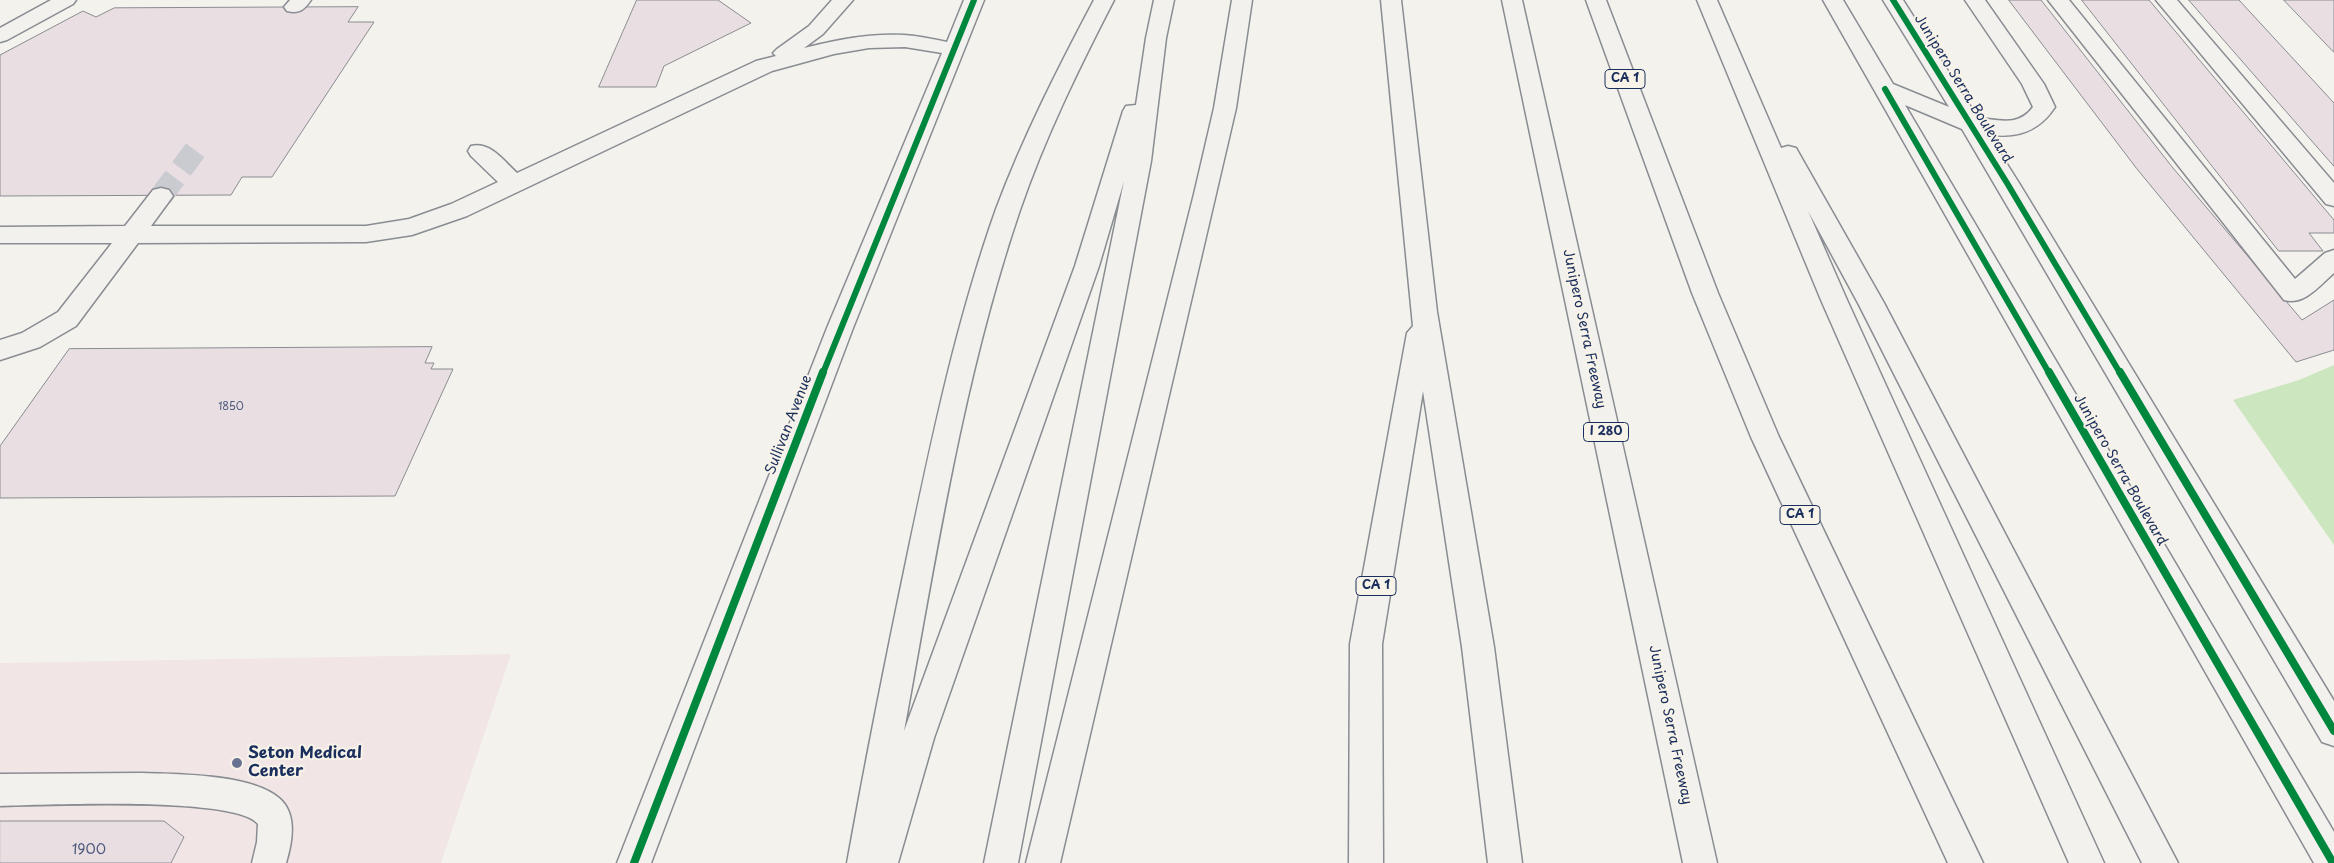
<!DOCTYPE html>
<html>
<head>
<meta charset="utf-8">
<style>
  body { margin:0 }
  canvas { display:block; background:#f4f2ec }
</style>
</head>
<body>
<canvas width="2334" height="863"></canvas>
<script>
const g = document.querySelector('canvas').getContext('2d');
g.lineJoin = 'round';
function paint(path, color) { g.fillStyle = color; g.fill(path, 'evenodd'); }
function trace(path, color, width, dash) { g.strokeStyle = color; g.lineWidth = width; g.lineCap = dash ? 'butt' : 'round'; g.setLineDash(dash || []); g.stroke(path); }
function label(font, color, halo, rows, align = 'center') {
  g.font = font + ' "Playpen Sans",sans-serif'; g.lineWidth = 4; g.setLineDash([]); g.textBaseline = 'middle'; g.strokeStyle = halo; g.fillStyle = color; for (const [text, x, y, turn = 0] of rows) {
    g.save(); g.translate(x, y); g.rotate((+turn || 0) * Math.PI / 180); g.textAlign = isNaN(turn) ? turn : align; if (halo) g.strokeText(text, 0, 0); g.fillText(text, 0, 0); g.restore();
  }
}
const built = new Path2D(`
  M511,654L441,863H0V663Z`);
const green = new Path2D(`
  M2334,365V545L2233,400L2299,380Z`);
const building = new Path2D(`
  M637,0H718L751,23L664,66L656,87H599Z
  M2009,0H2041L2173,168L2302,320L2334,300V350L2296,362L2137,169Z
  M2082,0H2149L2334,220V233H2309L2323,251H2279Z
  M2189,0H2239L2334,103V166Z
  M2284,0H2334V52Z
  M358,7L348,22H374L272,177H242L231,195L0,196V55L83,11L96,17L114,8Z
  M432,347L425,363H434L431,369H453L395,496L0,498V446L69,349Z
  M0,821H164L184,837L171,863H0Z`);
const minorTunnel = new Path2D(`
  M161,196L197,148`);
const minor = new Path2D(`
  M51,0H76L73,4L7,40L0,42V28Z
  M290,0H311C304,10 299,14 287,11L284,7Z
  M832,0H853L823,34L804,48C836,40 870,33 904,35C918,36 933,39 947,42L964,0H984L853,328L651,863H617L827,328L942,53L905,47L869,48L834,54L772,71L467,216L412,235L366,242L138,243L76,326L40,347L0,360V340L22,333L58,312L112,243H0V227L125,226L153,190L161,188L169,190L173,196L151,226H366L409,219L451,204L498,182L471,156L468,151L471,146C490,141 504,161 517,173L756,61L776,56L773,53L777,49L809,26Z
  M1965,0H1985L2044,84L2055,107C2032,142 1999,139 1962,129L1959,124L1962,119C1987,113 2014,133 2033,107L2022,84Z
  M2048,0H2069L2295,279L2325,253L2334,250V273C2320,285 2304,306 2284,300Z
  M2156,0H2177L2334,183V206L2326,204Z
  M141,773C177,774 251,774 279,798C298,814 292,843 286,863H252L257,842L258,824C236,796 41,805 0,806V774Z`);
const major = new Path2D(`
  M1823,0H1843L1893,84L1949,107L1883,0H1903L2019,183L2334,701V746L2322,742L1962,129L1905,105L2334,832V863H2314Z`);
const highway = new Path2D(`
  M1094,0H1114C1079,68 1045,137 1020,210C963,378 936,556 904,731L1075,266L1123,111L1126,106L1136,105L1146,38L1154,0H1174L1166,38L1151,161L1018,863H984L1124,181L1099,266L934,738L898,863H847C866,757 887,652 909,547C933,433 957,319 996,209C1023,137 1058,68 1094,0Z
  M1232,0H1252L1236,108L1060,863H1026L1194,194L1214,108Z
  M1381,0H1401L1437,312L1494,647L1522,863H1488L1462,647L1423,391L1382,644L1383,863H1349L1350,644L1407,333L1413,326Z
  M1502,0H1522L1717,863H1683Z
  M1586,0H1606L1718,293L1779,437L1983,863H1948L1751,437L1692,293Z
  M1697,0H1717L1781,148L1788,146L1796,148L1884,303L2178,863H2142L1858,303L1808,211L1847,300L2104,863H2069L1821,300Z`);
const cyclewayFar1 = new Path2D(`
  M1893,0L2007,183L2120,373
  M1885,89L2049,373
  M823,373L974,0`);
const cycleway = new Path2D(`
  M2049,372L2333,863
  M2120,372L2334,731
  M634,863L823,372`);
const markers = [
  [237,763,6,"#677390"]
];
const numberNames = [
  ["1850",231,407]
];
const shields = [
  [1625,79,40],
  [1606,432,45],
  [1800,515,40],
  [1376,586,40]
];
const shieldNames = [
  ["CA 1",1625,79],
  ["I 280",1606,432],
  ["CA 1",1800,515],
  ["CA 1",1376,586]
];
const streetNames = [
  ["Junipero Serra Boulevard",1963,89,58],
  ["Junipero Serra Freeway",1584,329,78],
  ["Sullivan Avenue",789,425,-69],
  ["Junipero Serra Boulevard",2120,470,60],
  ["Junipero Serra Freeway",1670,725,78]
];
const nearNumbernames = [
  ["1900",89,850]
];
const nearPoinames = [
  ["Seton Medical",248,754],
  ["Center",248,772]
];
paint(built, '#f1e6e5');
paint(green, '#cce6bf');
paint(building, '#e9dee1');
trace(building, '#898c92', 1);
trace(minorTunnel, '#c9cbd0', 23, [23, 11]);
trace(minor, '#898c92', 3);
trace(major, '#898c92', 3);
trace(highway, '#898c92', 3);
paint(minor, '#f2f1ed');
paint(major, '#f2f1ed');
paint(highway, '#f2f1ed');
trace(cyclewayFar1, '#00873e', 6);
trace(cycleway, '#00873e', 8);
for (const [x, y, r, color] of markers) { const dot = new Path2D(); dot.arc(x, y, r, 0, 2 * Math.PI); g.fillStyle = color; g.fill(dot); trace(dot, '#f7f3e8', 2); }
label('11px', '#4e5b7f', null, numberNames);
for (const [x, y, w] of shields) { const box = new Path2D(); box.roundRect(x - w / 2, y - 9.5, w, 19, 4); g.fillStyle = '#f7f3e8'; g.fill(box); trace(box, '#1b2f5e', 1); }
label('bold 12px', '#1b2f5e', null, shieldNames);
label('14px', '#1b2f5e', '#f7f3e8', streetNames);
label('14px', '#4e5b7f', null, nearNumbernames);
label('bold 16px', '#1b2f5e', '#f7f3e8', nearPoinames, 'left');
</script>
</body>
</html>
